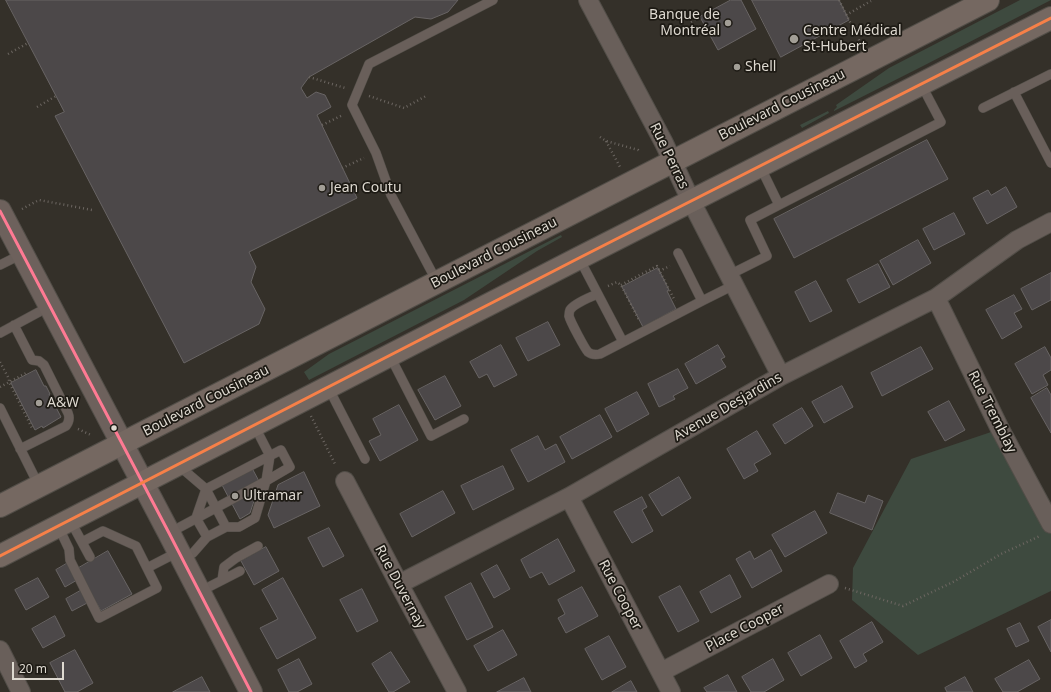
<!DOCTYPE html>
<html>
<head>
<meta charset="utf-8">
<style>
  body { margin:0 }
  #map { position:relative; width:1051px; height:692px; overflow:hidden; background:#343029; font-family:"Noto Sans",sans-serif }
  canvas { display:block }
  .scale { position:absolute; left:12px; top:662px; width:52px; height:18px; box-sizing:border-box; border:2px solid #ded9d0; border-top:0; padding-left:5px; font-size:12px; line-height:14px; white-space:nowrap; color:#ded9d0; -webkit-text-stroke:3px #1d1a14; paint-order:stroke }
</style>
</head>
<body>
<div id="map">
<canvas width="1051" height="692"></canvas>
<div class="scale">20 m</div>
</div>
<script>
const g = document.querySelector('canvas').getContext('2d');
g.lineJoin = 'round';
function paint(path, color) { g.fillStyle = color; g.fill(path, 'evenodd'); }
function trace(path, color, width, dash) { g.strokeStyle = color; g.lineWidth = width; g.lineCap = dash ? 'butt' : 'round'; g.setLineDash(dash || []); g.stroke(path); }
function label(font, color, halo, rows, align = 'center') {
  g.font = font + ' "Noto Sans",sans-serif'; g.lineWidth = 3.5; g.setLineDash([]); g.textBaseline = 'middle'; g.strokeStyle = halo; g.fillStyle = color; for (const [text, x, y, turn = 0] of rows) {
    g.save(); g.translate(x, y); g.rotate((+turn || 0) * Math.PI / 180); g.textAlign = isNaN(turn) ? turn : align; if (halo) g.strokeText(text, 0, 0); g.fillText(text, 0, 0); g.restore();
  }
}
const green = new Path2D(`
  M1020,0H1051L923,66L834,111V110L837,107L836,105L889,68Z
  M828,111L829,113L802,128L800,125Z
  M561,235L562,237L537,251L464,300L309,380L304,372L329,354Z
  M1000,429L1051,524V591L918,655L852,600L853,568L911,459Z`);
const building = new Path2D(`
  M6,0H458L448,12L431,19L415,17L309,77L301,88L307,98L316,92L325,95L331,107L317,115L357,198L249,252L256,267L251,282L265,309L259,324L184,363L55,116L64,112Z
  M731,0H741L756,29L718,50L700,17Z
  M752,0H839L849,20L781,57Z
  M927,140L948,179L794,258L774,219Z
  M1006,187L1017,207L987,224L973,198L988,190L991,195Z
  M954,213L965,234L934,250L923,229Z
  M918,240L931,263L893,285L880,261Z
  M878,264L890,287L859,303L847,280Z
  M658,268L669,290L667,291L676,309L643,327L622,287Z
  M1051,273V300L1032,310L1021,289Z
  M816,281L832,311L810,322L795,292Z
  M1014,295L1022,309L1014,313L1022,327L1002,339L986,310Z
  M548,322L560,345L528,361L516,338Z
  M501,345L517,375L494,387L487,374L479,378L470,362Z
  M718,345L725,357L721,359L726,367L696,384L685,364Z
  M921,347L933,369L882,396L871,373Z
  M1045,347L1051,358V370L1043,375L1048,385L1032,394L1015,364Z
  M678,369L688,388L673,396L675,399L659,407L648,384Z
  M36,370L44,386H46L50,394H49L61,417L43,428L42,426L35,430L11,383Z
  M445,376L461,406L435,420L418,390Z
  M842,386L853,407L824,423L812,402Z
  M1047,388L1051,395V433L1031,398Z
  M637,392L649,414L617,432L605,409Z
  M949,401L965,430L945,441L928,412Z
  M399,405L418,440L380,461L369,441L381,435L373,419Z
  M802,408L813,426L785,444L773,425Z
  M600,415L612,437L572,459L560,437Z
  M757,431L771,454L754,464L758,471L744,479L727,449Z
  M538,436L545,450L556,444L565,462L528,482L511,450Z
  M503,466L514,489L473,510L461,486Z
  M253,470L260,483L250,513L240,519L222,485Z
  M304,472L320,506L274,528L268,515L278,485Z
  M679,477L691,498L662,516L649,495Z
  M443,491L455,513L412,537L400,514Z
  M838,493L865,503L868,495L883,501L872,530L830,513Z
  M642,497L647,507L642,510L653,531L632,543L614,512Z
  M815,511L827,533L785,557L772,535Z
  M329,528L344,556L323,567L308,538Z
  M558,539L575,571L549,585L542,572L530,578L521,560Z
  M266,547L279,571L254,585L241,561Z
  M771,550L782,571L752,588L736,559L750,551L754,559Z
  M108,551L132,594L101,611L77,569Z
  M68,563L77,580L65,587L56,570Z
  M497,565L510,589L494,598L481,574Z
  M730,575L741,597L711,613L700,592Z
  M38,578L49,597L26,610L15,590Z
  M283,578L316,638L277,659L260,628L278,619L262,590Z
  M471,583L493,627L467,640L445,597Z
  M680,586L699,621L678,632L659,597Z
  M582,587L598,616L566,633L558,618L565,614L558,600Z
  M362,589L378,621L357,632L340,600Z
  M82,590L89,602L72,611L66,599Z
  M55,616L65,636L43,648L32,629Z
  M1051,620V652L1038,627Z
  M872,622L883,642L863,654L867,661L855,668L840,641Z
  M1020,623L1029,641L1016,647L1007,629Z
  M503,630L517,655L488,671L474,646Z
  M820,635L832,658L801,676L788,653Z
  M609,636L626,667L602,680L585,649Z
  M75,650L93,683L77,692H65L50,663Z
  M391,652L410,682L393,692H389L372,664Z
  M299,659L312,684L297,692H289L278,670Z
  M773,659L784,680L764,692H751L742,677Z
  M1029,660L1040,679L1017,692H1003L995,679Z
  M728,675L737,692H707L704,688Z
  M202,677L210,692H173Z
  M965,677L973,692H947L945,688Z
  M524,678L531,692H497Z
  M631,681L637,692H612Z`);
const path = new Path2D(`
  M839,0L861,44
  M846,15L871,1
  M691,22L700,17
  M8,54L28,43
  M309,77L345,88
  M369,96L404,108L426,96
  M37,107L56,96
  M322,125L343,115
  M600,137L606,141L638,150L640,153
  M606,141L620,167
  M342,168L364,158
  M22,209L39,200L92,210
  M659,271L670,266
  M621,285L657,266L675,301
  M608,286L617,282L621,285L639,320
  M0,362L9,379V382L33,430
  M0,387L28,372
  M311,416L336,466
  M78,429L91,435
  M845,588L903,606L955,581L1001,554L1040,536`);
const lane = new Path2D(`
  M1014,92L1051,163
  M983,108L1051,74
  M760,166L779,205L941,122L921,84
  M678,253L702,301L734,285
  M579,258L623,342
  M0,265L22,254
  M729,275L767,256L750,220L779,205
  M437,282L391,195L376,153L352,105L369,64L493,0
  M597,294C591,297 574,303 570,310C569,312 569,313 569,316C570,321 585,349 588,352C592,355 596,355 600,354L702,301
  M14,325L32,360L39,361L44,365L68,413C70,418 69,422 66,426L20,449
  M0,333L50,306
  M390,356L431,436L464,419
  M328,387L365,459
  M0,408L39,486
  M178,465L206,489L226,527L207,537L193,553L182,559
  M70,520L90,557
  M58,526L69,549L70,560L99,618L157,588L136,546L103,531L82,542
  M169,533L266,481L270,456L254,425
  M207,537L196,518L206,489L281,450L290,467L266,481L255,518L239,527H226
  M147,568L178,552
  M222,580L224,567L236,558L258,546
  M199,592L240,571`);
const street = new Path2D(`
  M588,0L664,143L691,201L781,376
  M936,298L1000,429L1051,524
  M345,481L399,584L457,692
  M569,497L671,692
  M399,584L569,497L781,376L936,298L1017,240L1051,222
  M0,650L21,692
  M661,672L829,584`);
const secondary = new Path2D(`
  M0,211L169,533L251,692`);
const primary = new Path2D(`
  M0,506L988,0
  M0,556L579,258L1051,18`);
const bus1 = new Path2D(`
  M0,211L169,533L251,692`);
const bus2 = new Path2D(`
  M0,556L579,258L1051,18`);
const markers = [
  [728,23,4,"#a29e96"],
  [794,39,5,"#a29e96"],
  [737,67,4,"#a29e96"],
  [322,188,4,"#a29e96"],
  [39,403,4,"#a29e96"],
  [114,428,3.5,"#ded9d0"],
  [235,496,4,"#a29e96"]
];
const poiNames = [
  ["Banque de",720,15,"right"],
  ["Montréal",720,31,"right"],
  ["Centre Médical",803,31],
  ["St-Hubert",803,47],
  ["Shell",745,67],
  ["Jean Coutu",330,188],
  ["A&W",47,403],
  ["Ultramar",243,496]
];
const streetNames = [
  ["Boulevard Cousineau",782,105,-27],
  ["Rue Perras",669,156,64],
  ["Boulevard Cousineau",494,253,-27],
  ["Boulevard Cousineau",206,401,-27],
  ["Avenue Desjardins",728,407,-30],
  ["Rue Tremblay",992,412,63],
  ["Rue Duvernay",400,587,62],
  ["Rue Cooper",620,595,62],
  ["Place Cooper",745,628,-28]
];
paint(green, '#3e4a3f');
paint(building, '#4c4849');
trace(building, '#686464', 1);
trace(lane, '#524e48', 10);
trace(street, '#524e48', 20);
trace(secondary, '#524e48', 24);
trace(primary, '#524e48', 24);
trace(path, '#6c6661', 2.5, [1, 3]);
trace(lane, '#695f5a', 9);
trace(street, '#695f5a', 18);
trace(secondary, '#6d615c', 22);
trace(primary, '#756861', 22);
trace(bus1, '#fe7a93', 3);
trace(bus2, '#f78048', 3);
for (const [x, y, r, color] of markers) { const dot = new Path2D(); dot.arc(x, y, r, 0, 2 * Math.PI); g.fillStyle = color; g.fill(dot); trace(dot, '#1d1a14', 1.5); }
label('14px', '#ded9d0', '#1d1a14', poiNames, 'left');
label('14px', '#ded9d0', '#1d1a14', streetNames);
</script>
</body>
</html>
